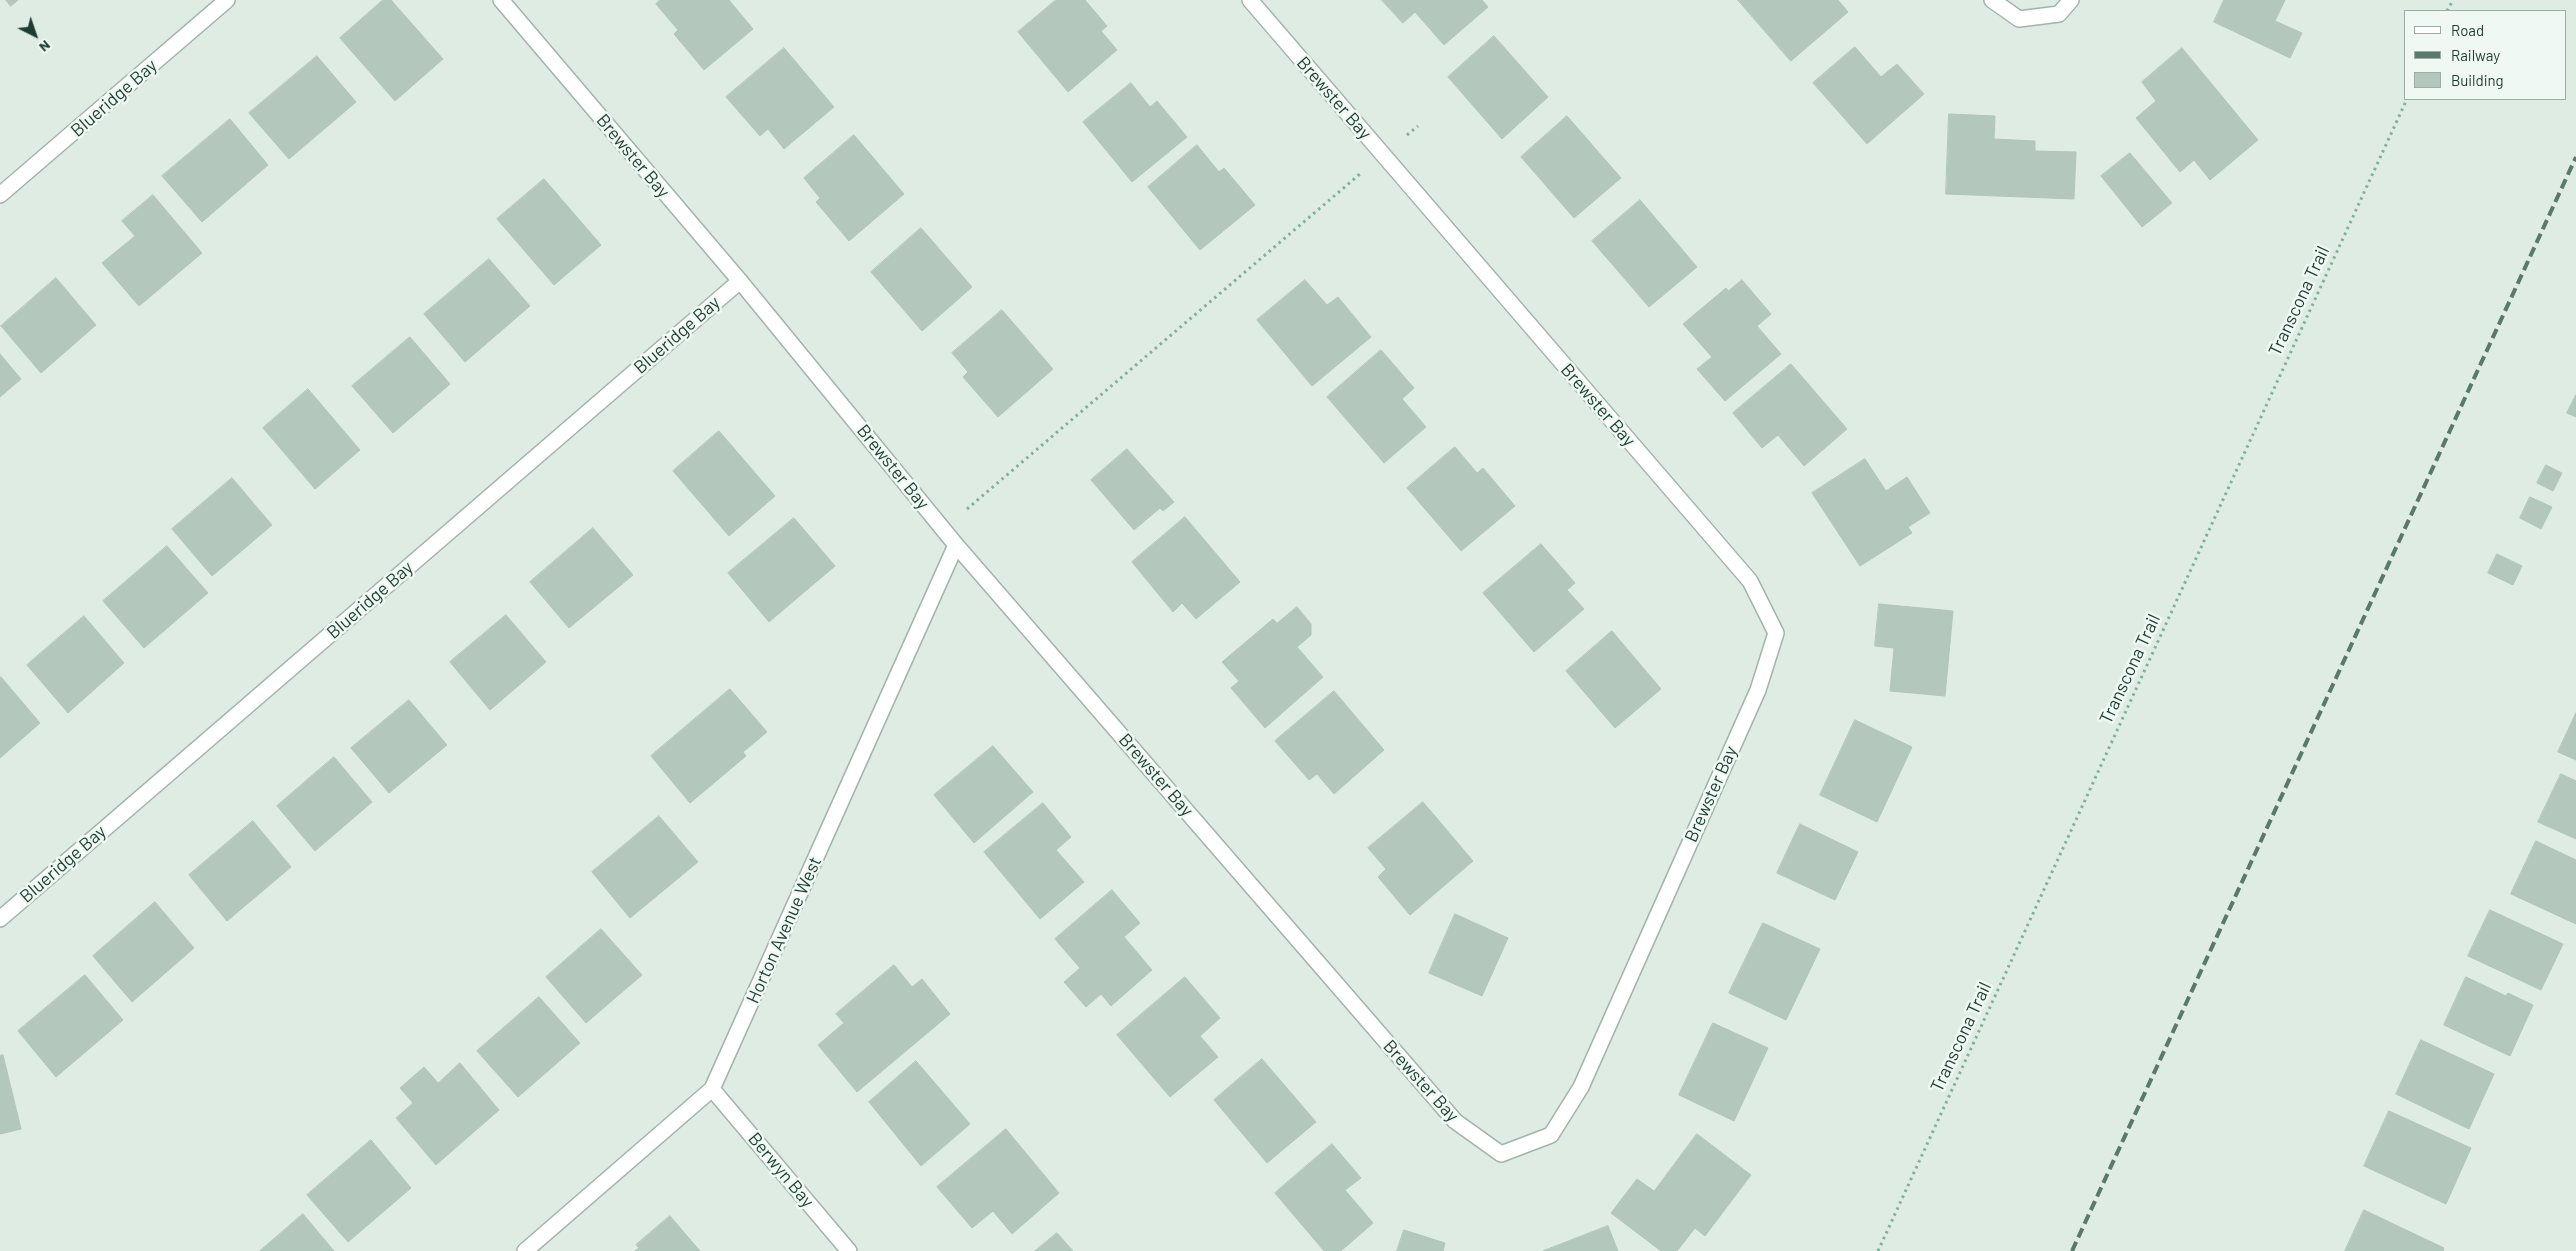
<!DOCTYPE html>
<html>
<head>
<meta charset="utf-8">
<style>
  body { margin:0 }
  #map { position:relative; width:2576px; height:1251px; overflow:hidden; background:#dfece4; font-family:Barlow,sans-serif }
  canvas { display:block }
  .legend { position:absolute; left:2404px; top:10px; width:162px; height:90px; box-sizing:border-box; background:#eff8f3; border:1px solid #9bada6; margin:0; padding:6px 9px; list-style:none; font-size:15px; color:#1e3d32 }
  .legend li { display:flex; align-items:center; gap:10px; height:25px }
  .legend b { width:25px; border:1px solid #9bada6 }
  .north { position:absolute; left:10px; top:10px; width:50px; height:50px; -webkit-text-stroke:4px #eff8f3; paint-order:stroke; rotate:139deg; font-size:14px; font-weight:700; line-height:20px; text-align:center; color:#1e3d32 }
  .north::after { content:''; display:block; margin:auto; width:18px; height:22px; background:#1e3d32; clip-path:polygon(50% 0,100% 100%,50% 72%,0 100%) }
</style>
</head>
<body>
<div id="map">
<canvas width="2576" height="1251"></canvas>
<ul class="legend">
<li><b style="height:6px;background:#fff"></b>Road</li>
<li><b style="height:6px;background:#58796d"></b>Railway</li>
<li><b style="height:14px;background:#b4c7bd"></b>Building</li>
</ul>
<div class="north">N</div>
</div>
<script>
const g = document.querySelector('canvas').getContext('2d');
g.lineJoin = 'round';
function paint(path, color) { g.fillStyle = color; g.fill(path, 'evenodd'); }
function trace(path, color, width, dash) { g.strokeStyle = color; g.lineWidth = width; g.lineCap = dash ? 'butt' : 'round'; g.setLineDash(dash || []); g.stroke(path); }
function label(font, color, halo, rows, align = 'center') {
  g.font = font + ' Barlow,sans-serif'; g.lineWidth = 5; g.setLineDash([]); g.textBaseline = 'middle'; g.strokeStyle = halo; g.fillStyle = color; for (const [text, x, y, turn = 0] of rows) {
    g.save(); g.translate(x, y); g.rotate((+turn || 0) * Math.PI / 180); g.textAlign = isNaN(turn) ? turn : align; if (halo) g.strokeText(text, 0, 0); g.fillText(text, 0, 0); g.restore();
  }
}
const building = new Path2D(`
  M6,0H18L11,6Z
  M383,0H391L443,59L395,101L340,38Z
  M660,0H729L753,29L704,70L674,34L678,30L656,4Z
  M1056,0H1085L1107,26L1101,31L1117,50L1068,92L1018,32Z
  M1382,0H1482L1488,7L1444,45L1415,12L1403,23Z
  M1738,0H1838L1848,12L1791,61Z
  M2224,0H2285L2275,21L2302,33L2290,58L2214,22Z
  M1494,36L1548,97L1502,139L1448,77Z
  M1855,47L1881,77L1897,64L1924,94L1867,144L1813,83Z
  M784,48L834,107L784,149L768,129L760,136L726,97Z
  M2182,48L2258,140L2210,180L2194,160L2180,172L2136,118L2156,101L2142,82Z
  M317,56L356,102L289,159L249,113Z
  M1131,83L1150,107L1157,101L1187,137L1132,182L1083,122Z
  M1949,114L1995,116L1994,139L2035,141V151L2076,152L2074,199L1946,194Z
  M1567,116L1621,178L1574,218L1521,157Z
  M230,119L268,165L202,222L162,176Z
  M854,135L904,194L849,241L816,202L820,198L804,178Z
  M1197,145L1219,172L1224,168L1255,205L1200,250L1148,187Z
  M2130,153L2172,203L2142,227L2101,176Z
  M544,179L601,245L554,285L497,219Z
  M153,195L202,253L139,306L102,263L135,236L122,221Z
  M1640,200L1697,267L1649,307L1592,241Z
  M921,228L972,287L922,331L871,272Z
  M489,259L530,306L465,362L424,314Z
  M56,278L96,325L41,373L1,326Z
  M1305,280L1327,305L1338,297L1371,337L1312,386L1257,320Z
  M1742,280L1771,314L1757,326L1781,354L1725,401L1697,369L1712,357L1683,324L1726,288L1728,291Z
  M1002,310L1053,369L998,417L963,377L968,372L952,353Z
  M410,337L450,384L393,433L352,386Z
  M1381,350L1414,388L1402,399L1426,427L1384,463L1327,397Z
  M0,354L21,379L0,397Z
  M1791,364L1847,429L1804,466L1778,435L1762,448L1733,413Z
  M308,389L360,450L315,489L263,428Z
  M2576,395V417L2567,413Z
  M719,431L775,496L729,536L673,471Z
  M1455,447L1477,473L1483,468L1515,506L1461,551L1407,488Z
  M1127,449L1174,502L1163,511L1160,508L1134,530L1091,480Z
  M1865,459L1886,491L1907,477L1930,513L1908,527L1912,533L1860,566L1812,493Z
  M2546,465L2562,473L2553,491L2537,483Z
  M232,478L272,525L212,576L172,529Z
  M2530,497L2552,507L2541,529L2520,518Z
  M1185,517L1240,582L1196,619L1182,603L1173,612L1132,562Z
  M794,518L835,566L769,622L728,573Z
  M593,528L633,575L569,628L530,582Z
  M1541,544L1575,583L1567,590L1584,609L1534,652L1483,593Z
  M167,546L208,593L144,648L103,601Z
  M2497,554L2522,566L2513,585L2488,573Z
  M1879,604L1953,611L1945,696L1890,691L1894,648L1875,646Z
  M1297,607L1311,624V635L1297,647L1323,677L1265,728L1231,688L1239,681L1222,662L1273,619L1277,623Z
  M506,615L546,662L490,710L450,662Z
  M84,616L124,663L68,713L27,665Z
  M1612,631L1661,689L1615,728L1566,671Z
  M1,677L40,723L0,758V678Z
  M730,689L767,732L743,752L746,756L690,803L651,756Z
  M1334,691L1384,750L1334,794L1317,774L1309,780L1275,741Z
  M409,700L447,745L389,793L351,748Z
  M2576,713V760L2558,752Z
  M1855,720L1912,747L1877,822L1820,795Z
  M993,746L1033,792L974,843L934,795Z
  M334,757L372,802L315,851L277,806Z
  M2561,774L2576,781V839L2538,822Z
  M1423,802L1473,861L1410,915L1378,877L1386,869L1368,848Z
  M1043,803L1071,837L1056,850L1084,882L1040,919L984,852Z
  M659,816L698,862L630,918L592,872Z
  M253,821L291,867L227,921L189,875Z
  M1800,824L1858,852L1835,900L1777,873Z
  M2536,841L2576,860V924L2511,894Z
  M1112,890L1140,923L1124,937L1152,970L1111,1006L1101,994L1086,1007L1064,982L1080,968L1055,939Z
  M155,902L194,948L132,1002L93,956Z
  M2490,910L2563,944L2541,990L2468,956Z
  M1455,914L1508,938L1482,996L1429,973Z
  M1763,923L1820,949L1786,1020L1729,993Z
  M601,929L642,975L586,1023L546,977Z
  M894,965L912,987L922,979L950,1014L857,1092L818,1045L844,1023L836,1014Z
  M85,975L123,1020L56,1077L18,1031Z
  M1185,977L1220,1018L1200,1036L1218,1057L1170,1097L1117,1035Z
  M2466,977L2506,996L2508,993L2533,1005L2510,1056L2444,1025Z
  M539,997L580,1043L518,1097L477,1051Z
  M1713,1023L1768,1048L1734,1121L1679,1095Z
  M2421,1040L2494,1074L2469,1129L2396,1094Z
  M3,1055L21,1129L0,1134V1056Z
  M1262,1059L1316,1122L1267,1163L1214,1100Z
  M916,1061L970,1124L921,1166L869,1102Z
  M460,1063L499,1110L436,1165L396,1118L413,1103L400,1088L424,1067L438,1083Z
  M2389,1111L2471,1148L2446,1204L2364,1166Z
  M1006,1129L1059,1193L1012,1234L993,1211L972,1228L937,1187Z
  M1697,1134L1751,1175L1705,1236L1695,1228L1677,1251H1661L1611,1213L1637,1179L1654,1191Z
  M371,1140L411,1188L348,1242L307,1195Z
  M1332,1144L1361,1178L1345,1190L1373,1223L1341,1251H1324L1275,1193Z
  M2364,1210L2444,1248L2443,1251H2345Z
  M303,1214L334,1251H260Z
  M670,1216L700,1251H635L639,1248L636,1245Z
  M1608,1226L1618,1251H1543Z
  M1404,1230L1445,1243L1443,1251H1397Z
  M1057,1233L1073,1251H1035Z`);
const path = new Path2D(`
  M2447,11L2453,0
  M1407,135L1418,126
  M967,509L1360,174
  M1878,1251L2407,99`);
const minor = new Path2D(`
  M501,0L740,281L956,545L1455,1121L1501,1154L1551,1135L1581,1087L1758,690L1776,633L1750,581L1250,0
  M1992,0L2019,19L2059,14L2071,0
  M0,195L227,0
  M0,919L740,281
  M712,1089L849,1251
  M525,1251L712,1089L956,545`);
const rail = new Path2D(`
  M2072,1251L2576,157`);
const streetNames = [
  ["Blueridge Bay",114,98,-41],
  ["Brewster Bay",1334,98,49],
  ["Brewster Bay",633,156,50],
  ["Transcona Trail",2299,301,-65],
  ["Blueridge Bay",677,335,-41],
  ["Brewster Bay",1598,405,49],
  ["Brewster Bay",893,467,51],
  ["Blueridge Bay",370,600,-41],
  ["Transcona Trail",2130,669,-65],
  ["Brewster Bay",1156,775,49],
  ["Brewster Bay",1711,794,-66],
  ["Blueridge Bay",63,864,-41],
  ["Horton Avenue West",784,930,-66],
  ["Transcona Trail",1961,1037,-65],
  ["Brewster Bay",1421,1081,48],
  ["Berwyn Bay",781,1170,50]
];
paint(building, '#b4c7bd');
trace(building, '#b0c6bb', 1);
trace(minor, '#a1b4ab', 18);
trace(path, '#7cb39c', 3, [2.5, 4]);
trace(minor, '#fff', 15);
trace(rail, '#58796d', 4, [10, 5]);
label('18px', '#1e3d32', '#eff8f3', streetNames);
</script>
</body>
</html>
